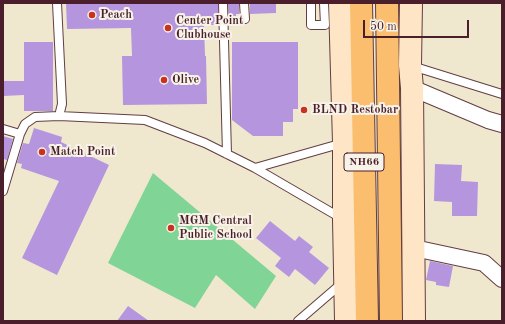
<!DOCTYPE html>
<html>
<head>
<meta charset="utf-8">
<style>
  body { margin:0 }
  #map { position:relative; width:505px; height:324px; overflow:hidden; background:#efe8ce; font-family:"Old Standard TT",serif }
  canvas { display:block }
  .frame { position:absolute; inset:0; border:4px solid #4a1f2b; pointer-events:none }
  .scale { position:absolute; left:363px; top:20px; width:106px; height:18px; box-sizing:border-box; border:2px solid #4a1f2b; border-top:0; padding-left:5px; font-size:12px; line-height:14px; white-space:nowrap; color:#4a1f2b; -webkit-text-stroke:3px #f7f3e8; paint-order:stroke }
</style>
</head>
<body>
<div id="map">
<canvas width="505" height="324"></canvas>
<div class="frame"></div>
<div class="scale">50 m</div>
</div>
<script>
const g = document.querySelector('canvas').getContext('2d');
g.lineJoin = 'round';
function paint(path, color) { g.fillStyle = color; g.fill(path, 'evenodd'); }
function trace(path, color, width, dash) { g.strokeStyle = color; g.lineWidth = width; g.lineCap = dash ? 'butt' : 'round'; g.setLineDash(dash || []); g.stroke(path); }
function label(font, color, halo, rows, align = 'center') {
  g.font = font + ' "Old Standard TT",serif'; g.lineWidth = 4; g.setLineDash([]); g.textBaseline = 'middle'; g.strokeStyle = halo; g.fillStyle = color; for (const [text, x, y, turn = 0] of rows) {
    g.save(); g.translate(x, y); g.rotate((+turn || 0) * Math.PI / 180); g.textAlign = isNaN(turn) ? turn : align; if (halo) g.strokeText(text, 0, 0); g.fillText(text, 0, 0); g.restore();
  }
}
const green = new Path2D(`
  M153,173L276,276L255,309L216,275L195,308L108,263Z`);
const building = new Path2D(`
  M66,3H218V25H204L205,56H206L207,104L123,105L122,56H132L131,28L67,29Z
  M228,3H239V14H236V25H229Z
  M250,3H276V13L250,14Z
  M24,42H53V111H24V95L3,96V81H24Z
  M232,42H298V109H293V122H283V136H253L232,120Z
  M34,128L62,137L61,142L109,165L57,275L22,258L59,181L21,168L22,164L17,163L23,143L29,144Z
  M3,136L13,139L7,160L3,159Z
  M435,164L462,165L461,181L478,182L477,216H452V202L434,201Z
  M270,221L295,241L299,236L313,247L309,252L329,268L315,285L295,269L289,277L275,266L281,258L256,238Z
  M430,261L453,266L449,287L436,285V282L426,280Z
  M128,306L149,321H117Z`);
const lane = new Path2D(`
  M57,3L62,104L59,116
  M223,3L227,154
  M244,3L245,19
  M311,3V25H325L324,3
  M412,66L502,94
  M3,129L20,134
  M255,168L343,143
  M3,191L20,134L25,124L35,117L59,116L145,120L205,143L255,168L341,218
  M298,321L341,284`);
const street = new Path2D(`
  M412,88L488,120L502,124
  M414,248L484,263L502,279`);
const secondary = new Path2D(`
  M340,3L344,143V220L346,321
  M411,3L410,65L412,88L414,321`);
const highway = new Path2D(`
  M361,3L367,321
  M387,3L391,321`);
const markers = [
  [92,15,4,"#c8321e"],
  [168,28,4,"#c8321e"],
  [164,80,4,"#c8321e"],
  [304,110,4,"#c8321e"],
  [42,152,4,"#c8321e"],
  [171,228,4,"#c8321e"]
];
const shields = [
  [364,162,40]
];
const shieldNames = [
  ["NH66",364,162]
];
const poiNames = [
  ["Peach",100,15],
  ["Center Point",176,21],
  ["Clubhouse",176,35],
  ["Olive",172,80],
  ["BLND Restobar",312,110],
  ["Match Point",50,152],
  ["MGM Central",179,221],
  ["Public School",179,235]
];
paint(green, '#80d496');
paint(building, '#b495de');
trace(lane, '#633d43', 10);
trace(street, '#633d43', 18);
trace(secondary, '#633d43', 24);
trace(highway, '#633d43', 24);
trace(lane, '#fff', 8);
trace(street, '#fff', 16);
trace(secondary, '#fde5c5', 22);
trace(highway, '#fbbe6e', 22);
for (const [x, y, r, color] of markers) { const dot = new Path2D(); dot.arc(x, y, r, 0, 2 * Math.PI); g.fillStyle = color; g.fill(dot); trace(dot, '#f7f3e8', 1.5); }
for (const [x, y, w] of shields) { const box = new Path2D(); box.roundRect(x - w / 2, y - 9, w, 18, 3); g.fillStyle = '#f7f3e8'; g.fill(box); trace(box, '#4a1f2b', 1); }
label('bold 11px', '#4a1f2b', null, shieldNames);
label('bold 12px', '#4a1f2b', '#f7f3e8', poiNames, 'left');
</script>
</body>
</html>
